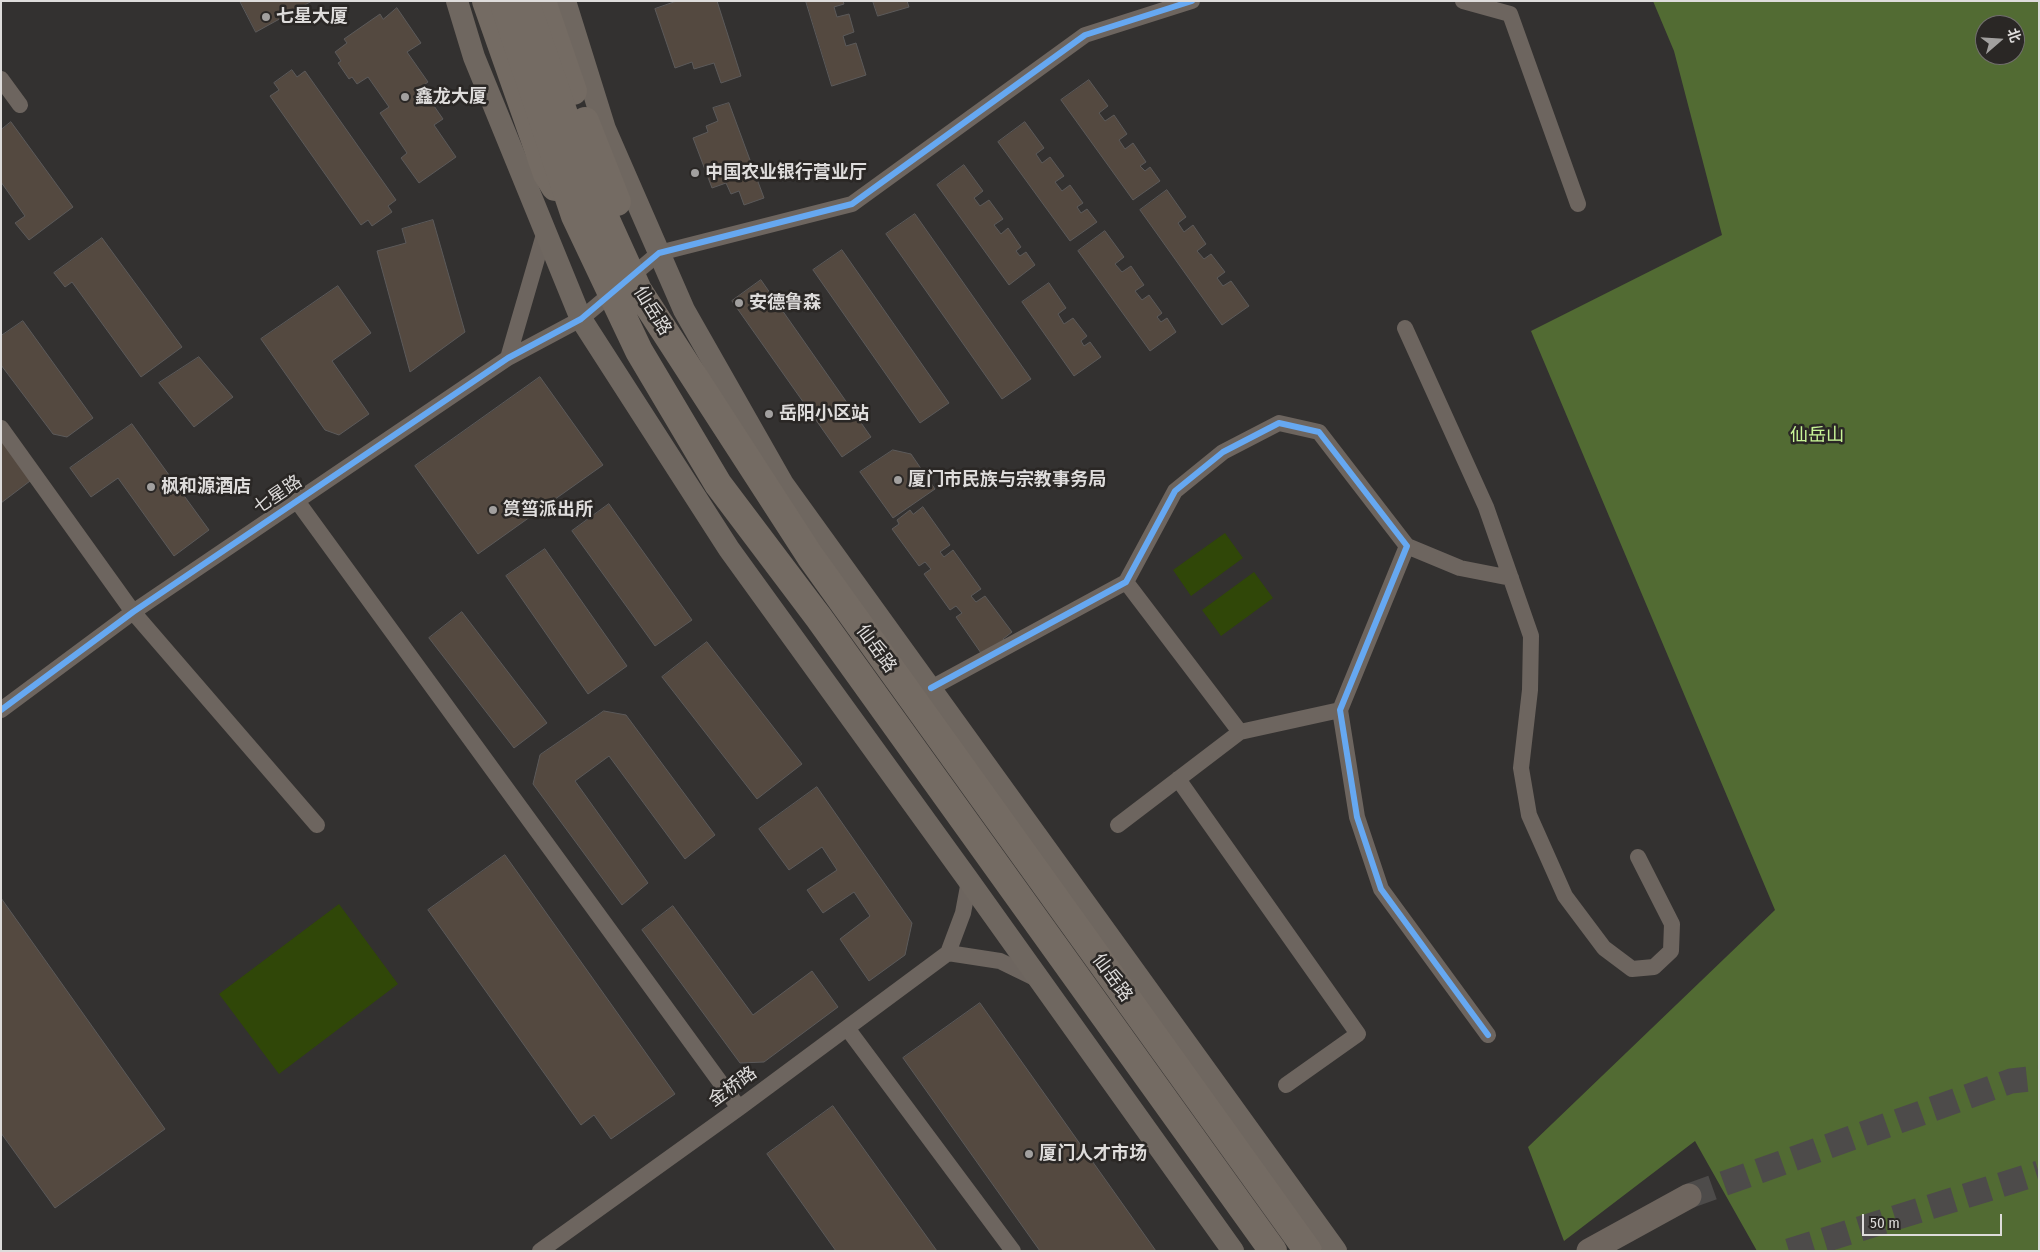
<!DOCTYPE html>
<html>
<head>
<meta charset="utf-8">
<style>
  body { margin:0 }
  #map { position:relative; width:2040px; height:1252px; overflow:hidden; background:#333130; font-family:"Fira Sans Condensed","Noto Sans SC",sans-serif }
  canvas { display:block }
  .frame { position:absolute; inset:0; border:2px solid #dedcdb; pointer-events:none }
  .north { position:absolute; left:1975px; top:15px; width:50px; height:50px; box-sizing:border-box; background:#2a2725; border:1px solid #726f6e; border-radius:50%; rotate:71deg; font-size:14px; font-weight:700; line-height:20px; text-align:center; color:#dedcdb }
  .north::after { content:''; display:block; margin:auto; width:18px; height:22px; background:#a2a09f; clip-path:polygon(50% 0,100% 100%,50% 72%,0 100%) }
  .scale { position:absolute; left:1862px; top:1214px; width:140px; height:22px; box-sizing:border-box; border:2px solid #dedcdb; border-top:0; padding-left:6px; font-size:15px; line-height:18px; white-space:nowrap; color:#dedcdb; -webkit-text-stroke:4px #2a2725; paint-order:stroke }
</style>
</head>
<body>
<div id="map">
<canvas width="2040" height="1252"></canvas>
<div class="frame"></div>
<div class="north">北</div>
<div class="scale">50 m</div>
</div>
<script>
const g = document.querySelector('canvas').getContext('2d');
g.lineJoin = 'round';
function paint(path, color) { g.fillStyle = color; g.fill(path, 'evenodd'); }
function trace(path, color, width, dash) { g.strokeStyle = color; g.lineWidth = width; g.lineCap = dash ? 'butt' : 'round'; g.setLineDash(dash || []); g.stroke(path); }
function label(font, color, halo, rows, align = 'center') {
  g.font = font + ' "Fira Sans Condensed","Noto Sans SC",sans-serif'; g.lineWidth = 5; g.setLineDash([]); g.textBaseline = 'middle'; g.strokeStyle = halo; g.fillStyle = color; for (const [text, x, y, turn = 0] of rows) {
    g.save(); g.translate(x, y); g.rotate((+turn || 0) * Math.PI / 180); g.textAlign = isNaN(turn) ? turn : align; if (halo) g.strokeText(text, 0, 0); g.fillText(text, 0, 0); g.restore();
  }
}
const green = new Path2D(`
  M1225,533L1243,558L1191,596L1173,570Z
  M1254,572L1273,598L1221,636L1202,610Z
  M339,904L398,984L279,1074L219,994Z`);
const forest = new Path2D(`
  M1653,1H2039V1251H1757L1695,1141L1564,1241L1528,1147L1775,910L1531,331L1722,235L1674,51ZM1985,25H2015V55H1985Z`);
const building = new Path2D(`
  M240,1H312L256,32Z
  M677,1H717L741,76L721,83L714,63L694,69L692,62L675,68L655,9Z
  M806,1H843L844,4L834,7L837,17L849,14L854,32L843,36L846,46L856,43L866,75L832,86Z
  M873,1H907L909,7L878,16Z
  M397,8L421,43L407,52L428,82L421,87L443,119L434,125L456,157L419,183L401,158L407,153L380,113L389,107L368,77L357,84L352,77L349,79L338,63L341,61L335,52L347,43L344,39L380,14L383,19Z
  M292,70L297,77L305,71L396,200L388,206L392,212L372,226L368,220L361,225L270,96L279,90L274,83Z
  M1089,80L1108,106L1099,113L1105,121L1114,115L1127,134L1119,140L1125,149L1133,143L1146,162L1140,166L1145,171L1150,167L1160,181L1133,200L1061,100Z
  M729,103L764,198L744,205L739,191L731,194L726,183L712,188L693,138L708,132L706,126L718,121L713,108Z
  M11,122L73,207L29,240L15,223L25,216L1,182V130Z
  M1025,122L1044,148L1036,154L1042,163L1050,157L1064,176L1055,182L1062,191L1070,185L1083,203L1077,207L1081,213L1087,209L1097,222L1070,241L998,142Z
  M964,165L983,191L974,198L980,206L989,200L1003,219L994,225L1001,234L1008,228L1021,247L1016,251L1020,256L1026,252L1035,265L1009,285L937,185Z
  M1167,190L1186,217L1178,223L1184,232L1193,225L1206,244L1197,251L1204,259L1211,254L1225,272L1217,278L1223,286L1231,281L1249,306L1222,325L1140,210Z
  M915,214L1031,379L1002,399L886,234Z
  M433,220L465,332L410,372L377,251L406,243L402,229Z
  M1105,231L1124,257L1115,264L1122,272L1131,266L1144,285L1135,291L1142,300L1149,295L1162,313L1157,317L1161,322L1167,318L1176,332L1150,351L1078,251Z
  M102,238L182,347L141,377L72,282L65,287L54,273Z
  M842,250L949,403L920,423L813,270Z
  M761,280L871,437L842,457L732,301Z
  M1049,283L1066,308L1058,314L1064,324L1073,318L1087,336L1081,341L1084,346L1090,342L1101,357L1074,376L1022,302Z
  M338,286L371,333L332,361L369,414L339,435L325,430L261,339Z
  M23,321L93,418L67,437L53,434L1,365V336Z
  M199,357L233,397L194,427L159,383Z
  M540,377L603,465L478,554L415,466Z
  M132,424L209,530L174,556L118,478L91,497L70,468Z
  M1,435L34,478L1,503Z
  M893,450L911,454L935,489L893,518L860,472Z
  M609,504L692,620L655,646L572,531Z
  M923,507L950,545L940,552L944,557L953,550L981,589L971,596L976,602L985,596L1012,632L1003,639L1006,643L981,653L956,617L962,613L956,606L950,610L924,574L931,569L925,562L919,566L892,529L899,524L897,520L910,510L913,514Z
  M545,549L627,666L588,694L506,576Z
  M462,612L547,723L514,748L429,638Z
  M707,642L802,764L757,799L662,677Z
  M604,711L626,715L715,835L685,859L609,756L575,781L648,883L622,905L533,784L540,755Z
  M817,787L912,923L905,955L869,981L840,939L870,916L854,892L823,913L807,890L837,870L822,847L789,870L759,829Z
  M505,855L675,1094L611,1139L594,1115L581,1125L428,910Z
  M1,898L165,1129L55,1208L1,1133Z
  M673,906L753,1015L812,971L838,1007L764,1062L740,1063L642,930Z
  M980,1003L1156,1251H1040L903,1058Z
  M833,1106L937,1251H836L767,1154Z`);
const primaryTunnel = new Path2D(`
  M1689,1196L2011,1081L2039,1078
  M1789,1251L2039,1173`);
const street = new Path2D(`
  M1463,1L1510,14L1578,204
  M1,79L20,105
  M1405,328L1486,507L1531,636L1530,690L1521,768L1529,815L1565,896L1604,948L1632,969L1654,967L1671,951L1672,924L1638,857
  M508,358L545,231
  M1,428L133,612L317,825
  M297,501L739,1108
  M1407,546L1460,568L1511,578
  M1126,582L1240,732
  M931,688L1126,582L1175,491L1223,452L1279,423L1319,432L1407,546L1340,710L1357,817L1381,889L1488,1035
  M1,710L133,612L508,358L581,319L659,253L852,204L1085,35L1192,1
  M1178,779L1358,1034L1286,1085
  M1118,825L1240,732L1340,710
  M948,953L1000,961L1039,980
  M948,953L963,913L969,881
  M847,1028L1013,1251
  M540,1251L739,1108L948,953`);
const secondary = new Path2D(`
  M457,1L474,57L581,319L729,549L969,881L1233,1251
  M565,1L605,129L684,310L783,484L1336,1251`);
const primary = new Path2D(`
  M1589,1251L1689,1196`);
const highway = new Path2D(`
  M486,1L547,174L555,187
  M542,1L573,91`);
const highwayBridge = new Path2D(`
  M503,1L575,216L639,351L718,484L819,618L1273,1251
  M525,1L583,169L638,290L810,556L1308,1251
  M585,121L617,202`);
const cycleway = new Path2D(`
  M931,688L1126,582L1175,491L1223,452L1279,423L1319,432L1407,546L1340,710L1357,817L1381,889L1488,1035
  M1,710L133,612L508,358L581,319L659,253L852,204L1085,35L1192,1`);
const markers = [
  [266,17,5,"#a2a09f"],
  [405,97,5,"#a2a09f"],
  [695,173,5,"#a2a09f"],
  [739,303,5,"#a2a09f"],
  [769,414,5,"#a2a09f"],
  [898,480,5,"#a2a09f"],
  [151,487,5,"#a2a09f"],
  [493,510,5,"#a2a09f"],
  [1029,1154,5,"#a2a09f"]
];
const poiNames = [
  ["七星大厦",276,17],
  ["鑫龙大厦",415,97],
  ["中国农业银行营业厅",705,173],
  ["安德鲁森",749,303],
  ["岳阳小区站",779,414],
  ["厦门市民族与宗教事务局",908,480],
  ["枫和源酒店",161,487],
  ["筼筜派出所",503,510],
  ["厦门人才市场",1039,1154]
];
const streetNames = [
  ["仙岳路",652,311,58],
  ["七星路",278,495,-34],
  ["仙岳路",876,649,54],
  ["仙岳路",1112,978,54],
  ["金桥路",733,1087,-36]
];
const parkNames = [
  ["仙岳山",1817,436]
];
paint(green, '#304708');
paint(forest, '#526b33');
paint(building, '#544940');
trace(building, '#5c5a5a', 1);
trace(primaryTunnel, '#4d4b4a', 25, [25, 12]);
trace(street, '#6d655f', 16);
trace(secondary, '#6f6760', 22);
trace(primary, '#6e655e', 25);
trace(highway, '#746b63', 28);
trace(highwayBridge, '#746b63', 28);
trace(cycleway, '#66a8f1', 6);
for (const [x, y, r, color] of markers) { const dot = new Path2D(); dot.arc(x, y, r, 0, 2 * Math.PI); g.fillStyle = color; g.fill(dot); trace(dot, '#2a2725', 2); }
label('bold 18px', '#dedcdb', '#2a2725', poiNames, 'left');
label('18px', '#dedcdb', '#2a2725', streetNames);
label('18px', '#c8f597', '#2a2725', parkNames);
</script>
</body>
</html>
